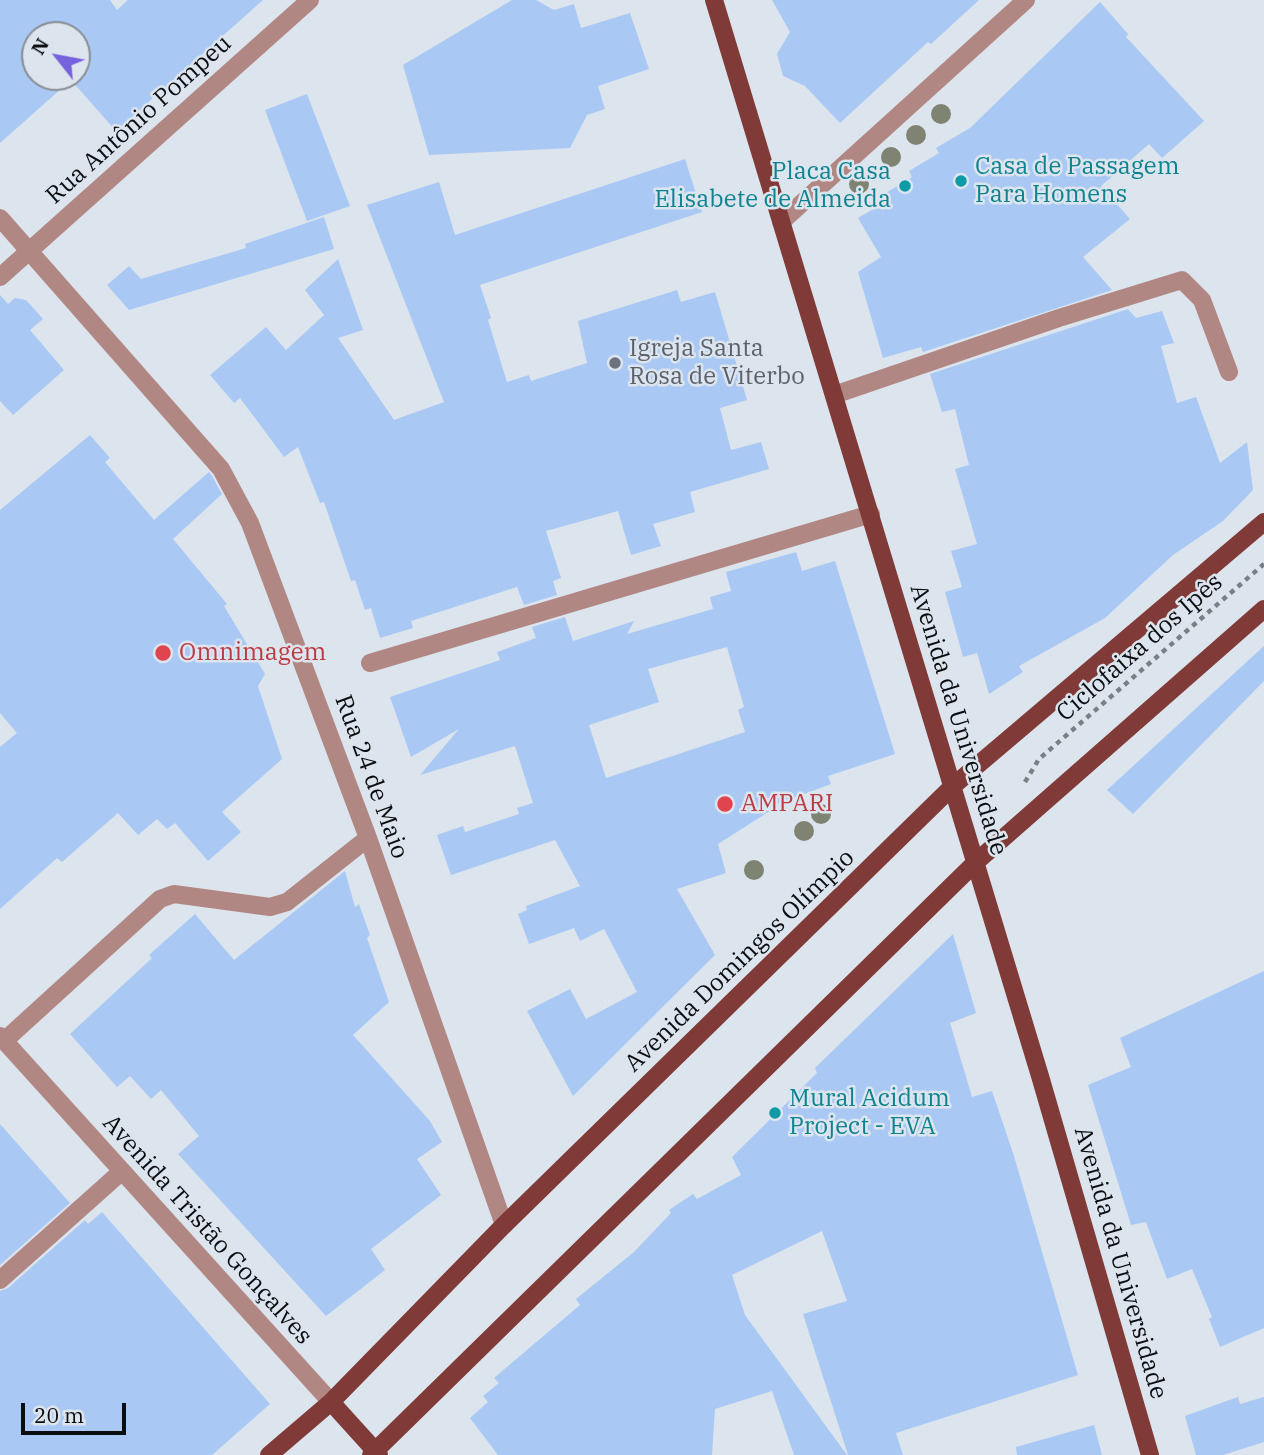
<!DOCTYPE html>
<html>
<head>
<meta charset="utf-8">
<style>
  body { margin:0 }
  #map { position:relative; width:1264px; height:1455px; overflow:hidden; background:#dce4ed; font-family:"IBM Plex Serif",serif }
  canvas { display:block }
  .north { position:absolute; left:21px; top:21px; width:70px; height:70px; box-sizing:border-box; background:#dce4ed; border:2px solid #888e95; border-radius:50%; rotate:301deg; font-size:19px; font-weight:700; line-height:28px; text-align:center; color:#0a0d10 }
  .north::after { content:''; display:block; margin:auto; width:24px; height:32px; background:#7762dd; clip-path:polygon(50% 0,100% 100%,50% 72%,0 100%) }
  .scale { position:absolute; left:21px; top:1403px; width:105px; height:32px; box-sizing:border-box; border:4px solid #0a0d10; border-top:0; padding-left:9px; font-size:21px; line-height:24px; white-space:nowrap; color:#0a0d10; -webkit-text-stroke:5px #dce4ed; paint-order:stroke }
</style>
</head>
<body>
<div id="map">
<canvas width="1264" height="1455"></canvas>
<div class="north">N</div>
<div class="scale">20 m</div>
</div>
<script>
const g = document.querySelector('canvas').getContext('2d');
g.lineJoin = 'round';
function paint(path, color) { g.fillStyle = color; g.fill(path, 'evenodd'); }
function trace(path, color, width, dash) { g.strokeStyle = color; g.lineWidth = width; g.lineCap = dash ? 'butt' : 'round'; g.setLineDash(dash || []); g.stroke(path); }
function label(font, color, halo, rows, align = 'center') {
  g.font = font + ' "IBM Plex Serif",serif'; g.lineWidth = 5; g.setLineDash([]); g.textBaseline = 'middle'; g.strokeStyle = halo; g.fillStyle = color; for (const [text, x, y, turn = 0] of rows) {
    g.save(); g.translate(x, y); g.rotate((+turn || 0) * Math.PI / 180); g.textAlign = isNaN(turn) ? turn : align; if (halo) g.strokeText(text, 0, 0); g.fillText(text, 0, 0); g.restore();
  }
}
const building = new Path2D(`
  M0,0H110L117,10L128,0H263L116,131L71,80L0,143ZM35,35H77V77H35Z
  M512,0H536L554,10L574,4L581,28L630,13L649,69L598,86L605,109L587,115L570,148L429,155L403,65Z
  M772,0H979L931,44L928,42L840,123L805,86L783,76L777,54L790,32Z
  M1100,2L1128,34L1126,37L1204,121L1162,158L1149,144L1101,186L1130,219L1083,257L1112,290L923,352L921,347L883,358L858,272L881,257L858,218L887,201L884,194L912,177L909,171L939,153L936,148L970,128Z
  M307,94L350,206L307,221L265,110Z
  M685,159L702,212L480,285L491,318L488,320L507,382L529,375L531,381L587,363L578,321L677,290L681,302L715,292L747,400L720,408L731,450L761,442L769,469L690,492L695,512L653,524L661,546L631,555L618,511L546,531L561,578L553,581L557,595L524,605L517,587L411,621L413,628L380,638L371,608L365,610L355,580L351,581L324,502L320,503L298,447L284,457L240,398L234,403L210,375L266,327L286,350L324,315L305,290L338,259L363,330L338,338L394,420L444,402L367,205L439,182L455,235Z
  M324,217L334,249L129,310L107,285L129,266L141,279L246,248L245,244Z
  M0,295L8,304L15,298L26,300L43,319L30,330L64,370L13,415L0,401Z
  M1128,309L1136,318L1162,311L1174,343L1161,346L1177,403L1196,397L1220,463L1247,442L1253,490L1223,521L1173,555L1105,618L1019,666L1023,672L989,694L977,653L963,657L945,592L962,587L951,551L977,544L955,469L969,465L955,409L942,412L930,374Z
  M90,435L110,458L105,462L154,520L209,472L212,476L222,494L173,539L227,604L224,606L265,674L258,686L282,759L222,812L241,832L208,861L175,823L167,829L157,819L138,835L118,813L62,862L57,858L0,909V747L17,733L0,713V510Z
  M796,552L802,571L835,561L895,754L828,776L831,784L772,806L773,809L718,844L726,873L677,889L715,955L573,1096L527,1011L570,989L586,1019L637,992L604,929L580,941L574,928L529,944L518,914L527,910L526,906L580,886L555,840L451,875L437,835L463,826L465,832L519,814L517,808L533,803L515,746L420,775L459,729L411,757L390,697L500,660L497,652L536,638L532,627L565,617L573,641L634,621L627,634L713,609L710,597L731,591L726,572ZM727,647L744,707L738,710L745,732L606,778L589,725L659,702L648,669Z
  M1264,646V681L1133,814L1107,790Z
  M345,871L355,907L359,904L370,935L367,938L389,1002L353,1035L430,1121L442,1142L417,1159L441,1195L371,1249L385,1270L326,1316L178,1154L199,1136L161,1090L151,1099L130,1076L117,1087L70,1034L152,958L149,955L195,914L234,960Z
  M953,934L976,1013L950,1023L972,1097L992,1091L1014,1156L1078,1375L896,1433L903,1455H848L803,1314L847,1301L822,1231L732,1275L745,1315L847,1455H794L772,1391L715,1409L712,1455H498L470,1418L488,1402L483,1396L499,1383L494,1378L580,1305L576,1299L634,1252L671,1213L669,1210L693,1194L697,1199L741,1175L732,1157L817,1073L815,1068Z
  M1264,971V1328L1220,1347L1209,1319L1212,1317L1192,1269L1167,1279L1146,1222L1131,1225L1088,1085L1131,1067L1120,1038Z
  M0,1124L70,1203L0,1265Z
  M102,1212L270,1404L212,1455H0V1291L8,1288L85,1220L88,1224Z
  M1238,1397L1240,1404L1264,1397V1442L1223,1455H1196L1185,1416Z
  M1094,1425L1102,1455H1017L1016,1447Z`);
const path = new Path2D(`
  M1025,782L1039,759L1264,564`);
const minor = new Path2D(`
  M0,218L221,469L250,523L368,838L504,1225
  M781,222L1026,0
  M0,277L310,0
  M834,395L1059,318L1182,280L1202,300L1229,372
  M370,663L871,514
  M0,1036L331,1402
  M4,1041L160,899L174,894L270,907L287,902L368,838
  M0,1280L121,1172`);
const major = new Path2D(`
  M714,0L1040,1076L1150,1455
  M331,1402L379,1455
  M269,1455L331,1402L504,1225L953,786L1264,522
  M371,1455L976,862L1264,609`);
const trees = [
  [941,114],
  [916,135],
  [891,157],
  [859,184],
  [821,814],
  [804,831],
  [754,870]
];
const markers = [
  [961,181,7,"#0f9aa8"],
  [905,186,7,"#0f9aa8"],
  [615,363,7,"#6b7280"],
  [163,653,9,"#e0444e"],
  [725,804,9,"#e0444e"],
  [775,1113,7,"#0f9aa8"]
];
const streetNames = [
  ["Rua Antônio Pompeu",139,120,-42],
  ["Ciclofaixa dos Ipês",1140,648,-41],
  ["Avenida da Universidade",958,720,73],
  ["Rua 24 de Maio",371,777,70],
  ["Avenida Domingos Olímpio",740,961,-44],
  ["Avenida Tristão Gonçalves",207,1230,48],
  ["Avenida da Universidade",1120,1263,74]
];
const cultureNames = [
  ["Casa de Passagem",975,167],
  ["Para Homens",975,195],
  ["Placa Casa",891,172,"right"],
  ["Elisabete de Almeida",891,200,"right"],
  ["Mural Acidum",789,1099],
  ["Project - EVA",789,1127]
];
const worshipNames = [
  ["Igreja Santa",629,349],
  ["Rosa de Viterbo",629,377]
];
const healthNames = [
  ["Omnimagem",179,653],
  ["AMPARI",741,804]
];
paint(building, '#a9c9f4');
trace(path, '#797f85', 4.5, [5, 5]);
trace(minor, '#b18784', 18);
trace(major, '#803a37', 18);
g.fillStyle = '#7e8372';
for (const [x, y] of trees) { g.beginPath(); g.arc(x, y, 10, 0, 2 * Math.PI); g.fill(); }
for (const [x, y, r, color] of markers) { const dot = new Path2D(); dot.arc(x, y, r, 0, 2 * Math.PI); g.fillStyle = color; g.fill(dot); trace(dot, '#dce4ed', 2.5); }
label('24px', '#0a0d10', '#dce4ed', streetNames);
label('24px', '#0d838f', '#dce4ed', cultureNames, 'left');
label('24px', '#5b616d', '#dce4ed', worshipNames, 'left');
label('24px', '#be3a42', '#dce4ed', healthNames, 'left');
</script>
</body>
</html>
